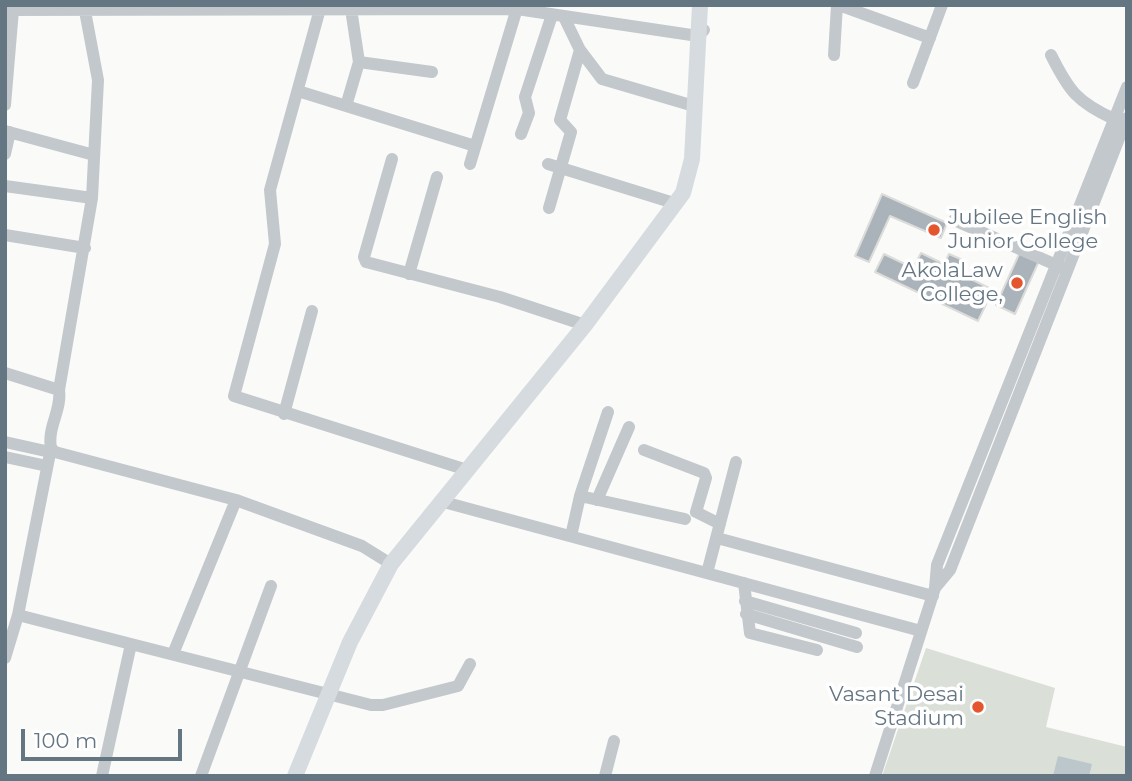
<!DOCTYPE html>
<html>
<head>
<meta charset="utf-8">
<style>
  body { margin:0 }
  #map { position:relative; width:1132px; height:781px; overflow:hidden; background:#fafaf8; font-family:Montserrat,sans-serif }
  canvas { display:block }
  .frame { position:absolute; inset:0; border:7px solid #657683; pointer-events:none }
  .scale { position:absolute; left:21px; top:729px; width:161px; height:32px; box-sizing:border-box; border:4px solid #657683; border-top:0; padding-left:9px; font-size:21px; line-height:24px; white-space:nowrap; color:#657683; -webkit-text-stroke:5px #fff; paint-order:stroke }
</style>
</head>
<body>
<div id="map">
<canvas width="1132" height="781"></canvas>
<div class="frame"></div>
<div class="scale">100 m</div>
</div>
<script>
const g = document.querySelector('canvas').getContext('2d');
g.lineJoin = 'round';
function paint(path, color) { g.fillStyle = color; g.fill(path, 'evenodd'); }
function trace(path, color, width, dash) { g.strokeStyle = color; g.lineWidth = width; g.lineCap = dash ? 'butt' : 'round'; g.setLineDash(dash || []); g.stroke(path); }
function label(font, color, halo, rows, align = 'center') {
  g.font = font + ' Montserrat,sans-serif'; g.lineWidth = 7; g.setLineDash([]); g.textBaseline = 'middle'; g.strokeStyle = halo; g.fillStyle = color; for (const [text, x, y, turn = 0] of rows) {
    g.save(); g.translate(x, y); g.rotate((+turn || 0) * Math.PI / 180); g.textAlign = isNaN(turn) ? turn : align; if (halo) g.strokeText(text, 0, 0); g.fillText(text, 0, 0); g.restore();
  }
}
const green = new Path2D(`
  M926,648L1055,688L1046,727L1127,747V776H882Z`);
const water = new Path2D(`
  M1058,756L1092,764L1089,776H1053Z`);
const building = new Path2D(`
  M882,194L947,223L941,238L890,216L869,262L855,256Z
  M1020,252L1039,261L1015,314L996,305Z
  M921,253L944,264L949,254L965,261L959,273L993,290L978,321L875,272L884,254L913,268Z`);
const minor = new Path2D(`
  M839,5L930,38
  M320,9L270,190L275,244L234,396L467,470
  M5,10L517,9L698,36L704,30
  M564,17L580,50L602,79L694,106
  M834,55L837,5
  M1051,55C1069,91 1077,102 1114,119
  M359,62L432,72
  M913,83L942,5
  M298,91L475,146
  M5,105L13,10
  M346,106L359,62L351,9
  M5,131L94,155
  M521,134L529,113L525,97L552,15
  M5,154L10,132
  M392,159L364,257L366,262L500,297L585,325
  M470,164L518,5
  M548,164L677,204
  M5,186L92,198
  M549,208L571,132L560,120L580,50
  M954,220L1063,268
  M5,235L85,248
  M409,274L437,177
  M5,373L59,390C62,410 47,427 51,448L55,452L236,500L362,546L391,564
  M59,390L92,198L98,80L85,11
  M284,414L312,311
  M5,442L50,452
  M644,450L704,473L706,478L696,512L720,524
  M5,457L47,466
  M580,496L685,519
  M597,500L629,427
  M440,501L921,631
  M571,536L580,496L608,412
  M717,538L933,596
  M707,573L736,462
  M744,583L750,633L817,650
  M935,588L950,570L1127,118
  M745,601L856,633
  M746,614L857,647
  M18,615L131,644L102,776
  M131,644L371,705H383L458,686L470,664
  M173,654L236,500
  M5,658L18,615L51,448
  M201,776L271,586
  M605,776L614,741
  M875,776L935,588L937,565L1127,87`);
const major = new Path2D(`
  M295,776L350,642L391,564L585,325L683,193L692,159L700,5`);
const markers = [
  [934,230,7,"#e4572e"],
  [1017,283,7,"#e4572e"],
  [978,707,7,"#e4572e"]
];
const poiNames = [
  ["Jubilee English",948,218,"left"],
  ["Junior College",948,242,"left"],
  ["AkolaLaw",1003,271],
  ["College,",1003,295],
  ["Vasant Desai",964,695],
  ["Stadium",964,719]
];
paint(green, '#dadfd7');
paint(water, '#bbc7cb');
paint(building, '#aab3b9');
trace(building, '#dcdcda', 2);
trace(minor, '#c3c8cc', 12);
trace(major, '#d6dbdf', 16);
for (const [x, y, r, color] of markers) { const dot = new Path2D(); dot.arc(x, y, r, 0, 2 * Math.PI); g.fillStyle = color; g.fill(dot); trace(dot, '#fff', 2.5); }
label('21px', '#657683', '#fff', poiNames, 'right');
</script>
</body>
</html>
